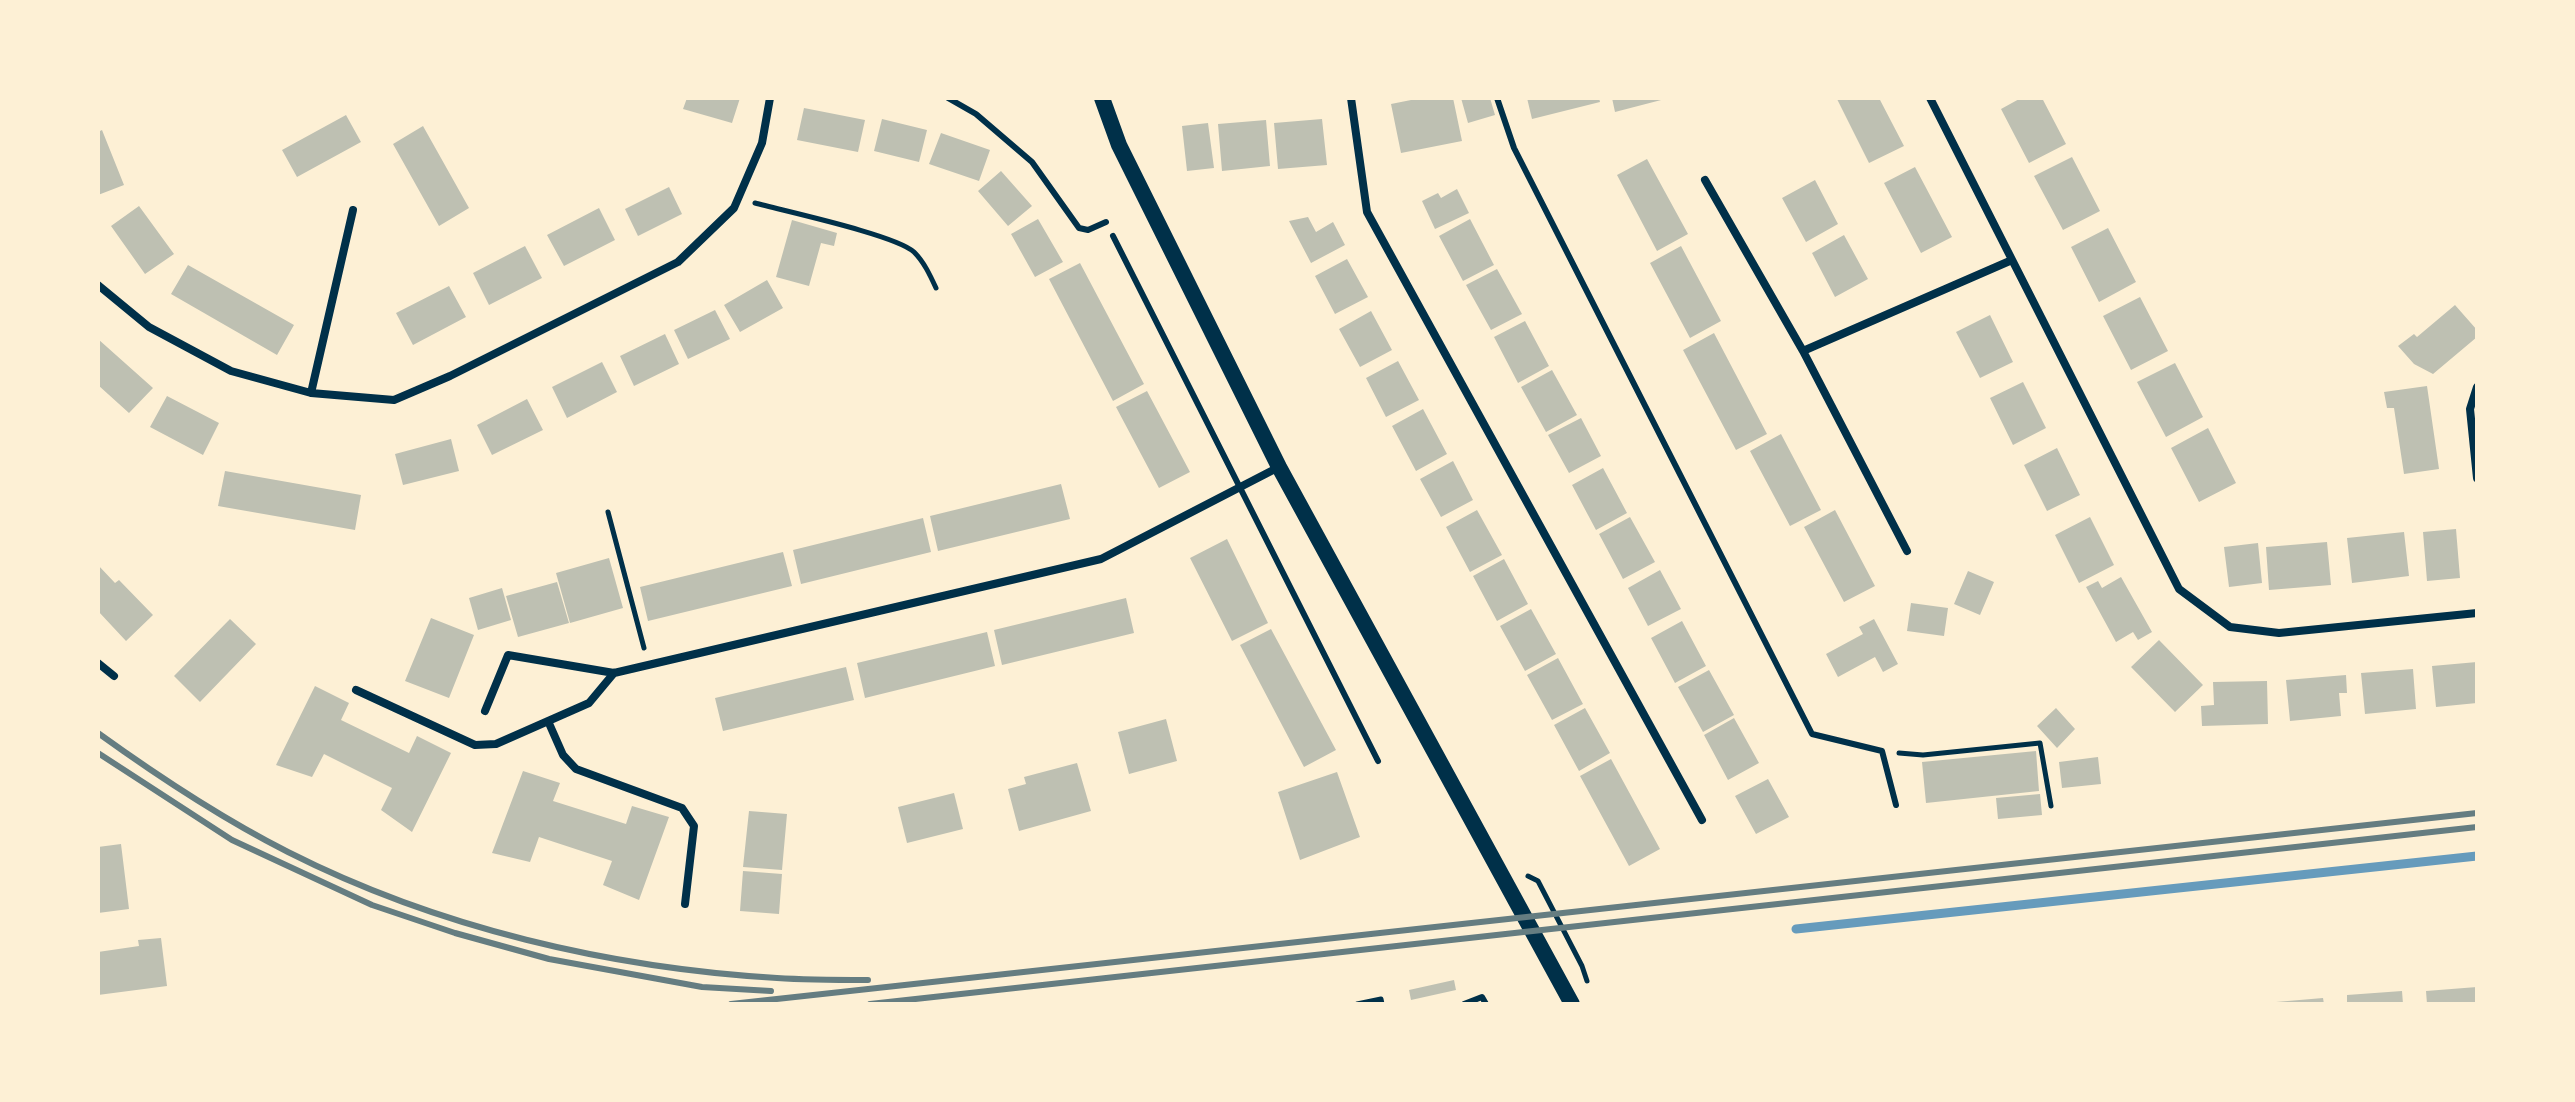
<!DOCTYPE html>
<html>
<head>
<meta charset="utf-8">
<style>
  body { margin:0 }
  #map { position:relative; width:2575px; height:1102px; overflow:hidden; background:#fdf0d5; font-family:Cabin,sans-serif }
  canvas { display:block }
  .frame { position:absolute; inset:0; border:100px solid #fdf0d5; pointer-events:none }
</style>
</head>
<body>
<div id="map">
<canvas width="2575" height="1102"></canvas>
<div class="frame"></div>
</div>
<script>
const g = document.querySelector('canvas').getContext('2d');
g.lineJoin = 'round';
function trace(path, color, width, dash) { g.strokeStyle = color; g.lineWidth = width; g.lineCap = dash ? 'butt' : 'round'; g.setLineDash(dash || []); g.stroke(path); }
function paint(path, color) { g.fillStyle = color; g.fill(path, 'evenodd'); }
const stream = new Path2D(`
  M1796,929L2477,856`);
const building = new Path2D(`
  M687,98H740L732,123L683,109Z
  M1421,98H1453L1462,141L1401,153L1391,104Z
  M1461,98H1490L1495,115L1468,123Z
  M1527,98H1599L1600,102L1532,119Z
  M1612,98H1665V99L1615,112Z
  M1839,98H1879L1904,146L1869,163L1837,99Z
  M2021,98H2042L2066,144L2029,163L2001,109Z
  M804,108L865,120L858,152L797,140Z
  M346,115L361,142L297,177L282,150Z
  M882,119L927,130L919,162L874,151Z
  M1322,119L1327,165L1278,169L1274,123Z
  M1266,120L1270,166L1222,171L1218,124Z
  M1208,123L1214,168L1187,171L1182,126Z
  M423,126L469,208L439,226L393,144Z
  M102,130L124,185L98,195V132Z
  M941,133L990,150L979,181L929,164Z
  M2072,157L2100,211L2063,230L2034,176Z
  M1647,159L1688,234L1657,251L1617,175Z
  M1915,167L1952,237L1921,253L1884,183Z
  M1001,171L1032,206L1008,226L978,191Z
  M1815,180L1838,224L1806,242L1782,198Z
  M669,187L682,214L638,236L625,209Z
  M1457,189L1469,213L1435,229L1422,201L1438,193L1441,198Z
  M139,206L174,254L145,274L111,226Z
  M599,208L615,240L564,266L547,235Z
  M1308,217L1316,232L1333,222L1345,245L1311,263L1289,221Z
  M1038,219L1063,262L1035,277L1011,234Z
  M1470,219L1494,265L1463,281L1439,236Z
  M792,220L837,233L834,246L821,243L809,286L776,277Z
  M2108,228L2136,282L2099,302L2071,247Z
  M1844,235L1868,279L1835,297L1812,253Z
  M525,246L542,278L489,305L473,273Z
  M1681,246L1721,321L1690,338L1650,263Z
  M1347,259L1368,297L1335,314L1315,276Z
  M1080,263L1144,384L1113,401L1049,279Z
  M188,265L294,325L277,355L171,294Z
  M1497,269L1522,314L1491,330L1466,285Z
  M767,280L783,308L740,332L724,305Z
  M449,286L466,317L413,345L396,313Z
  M2140,297L2168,351L2131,370L2103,316Z
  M2455,305L2477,330V337L2433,374L2414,364L2398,346L2414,334L2417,337Z
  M715,310L730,339L688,359L674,330Z
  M1371,311L1392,350L1360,367L1339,329Z
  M1990,315L2013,362L1980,378L1956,332Z
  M1525,321L1549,366L1518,383L1494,337Z
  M1714,333L1767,434L1736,450L1683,350Z
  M665,334L679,364L634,386L620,356Z
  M98,339L153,388L129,413L98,385Z
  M1398,361L1419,400L1386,417L1366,378Z
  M602,362L617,392L567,418L552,387Z
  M2175,363L2203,417L2166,437L2137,382Z
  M1552,370L1577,415L1546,432L1521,387Z
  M2023,382L2046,428L2013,445L1990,398Z
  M2427,386L2439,469L2404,474L2394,408H2387L2384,392Z
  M1147,391L1190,472L1159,488L1116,407Z
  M167,396L219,423L203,455L150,427Z
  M527,399L543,430L492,455L477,425Z
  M1423,409L1447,454L1416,471L1392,426Z
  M1581,418L1601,456L1569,473L1548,435Z
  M2208,428L2236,483L2199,502L2171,448Z
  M1781,434L1821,510L1790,526L1750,451Z
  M451,439L459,471L403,485L395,454Z
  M2057,448L2080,495L2047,511L2024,465Z
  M1453,461L1473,500L1441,517L1420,479Z
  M1603,468L1627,513L1596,530L1572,485Z
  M225,471L361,495L355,530L218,506Z
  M1061,484L1070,519L938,551L930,516Z
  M1477,510L1502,555L1470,572L1446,527Z
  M1835,510L1875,586L1844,602L1804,527Z
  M1630,517L1655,562L1623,579L1599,534Z
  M2090,517L2114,565L2079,583L2055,535Z
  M923,518L931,552L801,584L793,550Z
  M2456,529L2460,578L2427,581L2423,532Z
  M2404,532L2409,576L2352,583L2347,538Z
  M1227,539L1268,623L1232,641L1190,558Z
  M2327,542L2331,585L2269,590L2266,547Z
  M2258,543L2262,583L2229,587L2224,547Z
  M783,552L792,586L648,621L640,587Z
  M609,558L623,608L570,623L556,573Z
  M1504,559L1528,604L1497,621L1473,576Z
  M98,565L115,583L119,580L153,615L126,641L98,611Z
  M1660,570L1681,609L1648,626L1628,588Z
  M1968,571L1994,582L1980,615L1954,604Z
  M2121,577L2152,632L2138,640L2133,632L2116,642L2086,587L2098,581L2102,588Z
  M557,582L569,623L518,637L506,596Z
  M502,588L511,620L478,630L469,598Z
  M1126,598L1134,633L1002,665L994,630Z
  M1911,603L1948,608L1944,636L1907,631Z
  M1531,609L1556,654L1525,671L1500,626Z
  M431,618L474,635L449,698L405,681Z
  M230,619L256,644L200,702L174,676Z
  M1874,619L1898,664L1883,672L1875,657L1838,677L1826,654L1863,634L1859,627Z
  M1682,621L1706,666L1675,683L1651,638Z
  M1271,629L1336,750L1304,767L1240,645Z
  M987,632L995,666L865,698L857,663Z
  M2159,640L2203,685L2175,712L2131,667Z
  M1558,658L1583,704L1552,720L1527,675Z
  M2477,662V703L2436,707L2432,666Z
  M846,667L854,700L723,731L715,698Z
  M2413,669L2416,709L2365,714L2361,673Z
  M1709,670L1734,715L1703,732L1678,687Z
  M2346,675L2347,693H2339L2341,716L2290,721L2286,680Z
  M2267,681L2268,724L2202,726L2201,706L2214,705L2213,682Z
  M315,686L349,703L341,720L409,753L417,736L451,753L412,832L381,810L392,788L324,754L312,777L276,765Z
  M1585,708L1610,753L1579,771L1554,725Z
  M2056,708L2075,729L2057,748L2037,726Z
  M1734,718L1759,763L1728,780L1704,735Z
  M1166,719L1177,761L1129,774L1118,732Z
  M2036,751L2039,791L1926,803L1922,762Z
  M2098,757L2101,784L2062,788L2059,762Z
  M1611,759L1660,849L1629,866L1580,776Z
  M1077,763L1091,811L1019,831L1008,789L1026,784L1024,777Z
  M523,771L560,783L553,801L626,824L632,806L669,817L639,900L603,885L612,861L539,837L530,862L492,853Z
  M1337,772L1360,837L1300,860L1278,792Z
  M1768,779L1789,817L1756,834L1735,796Z
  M954,793L963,829L907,843L898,807Z
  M2040,794L2042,815L1998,819L1996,798Z
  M749,811L787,814L782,870L743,867Z
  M121,844L129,909L98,913V847Z
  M743,871L782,874L779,914L740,911Z
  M161,938L167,986L98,995V952L139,946L138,940Z
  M1454,980L1456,990L1411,1000L1409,990Z
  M2477,987V1004H2427L2426,991Z
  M2402,991L2403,1004H2347V995Z
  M2323,998L2324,1004H2276V1002Z`);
const path = new Path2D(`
  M755,203C784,211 896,235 914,252C924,262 930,275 936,288
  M608,512L644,648
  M1899,753L1923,755L2040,743L2051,806
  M1528,876L1538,881L1582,966L1587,981
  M1357,1004L1381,999L1382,1004`);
const service = new Path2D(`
  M948,98L976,114L1032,162L1079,228L1088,230L1106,222
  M1497,98L1514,148L1812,734L1882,751L1896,805
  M1113,236L1378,761
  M1464,1004L1482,997L1486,1004`);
const minor = new Path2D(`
  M1351,98L1367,212L1702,820
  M1930,98L2179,589L2230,627L2279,633L2477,613
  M1705,180L1803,351L1907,551
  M98,285L149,327L231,371L311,393L394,400L450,376L678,262L734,208L762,143L770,98
  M1803,351L2012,260
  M2477,387L2470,409L2477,478
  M311,393L353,210
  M98,663L114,676
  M356,690L475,745L496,744L589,703L614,673
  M485,711L508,655L614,673L1101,559L1279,467
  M548,721L563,755L576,769L682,808L694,826L685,904`);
const secondary = new Path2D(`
  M1102,98L1119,145L1279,467L1572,1004`);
const rail = new Path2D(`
  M98,733C159,777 221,818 288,852C438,928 610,968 777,978C807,980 838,980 868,980
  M98,753L232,840L372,905L455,933L549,959L702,987L771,991
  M731,1004L2477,813
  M870,1004L2477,827`);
trace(stream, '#669bbc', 9);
paint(building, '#bec0b2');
trace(path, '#003049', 5);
trace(service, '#003049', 6);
trace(minor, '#003049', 8);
trace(secondary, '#003049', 16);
trace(rail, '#657d81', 6);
</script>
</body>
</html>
